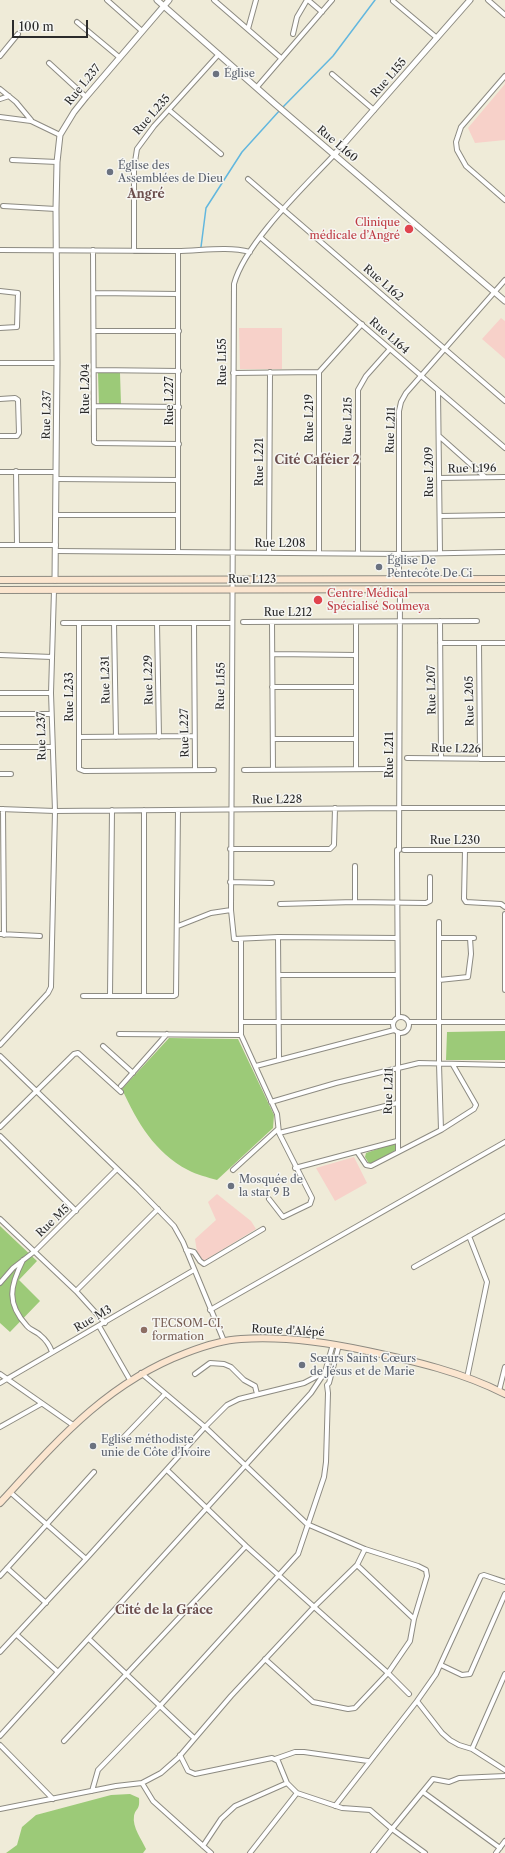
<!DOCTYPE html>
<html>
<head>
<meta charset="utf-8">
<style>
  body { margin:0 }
  #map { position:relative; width:505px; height:1853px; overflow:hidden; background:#efebd8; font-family:"Libre Caslon Text",serif }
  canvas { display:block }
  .scale { position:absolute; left:12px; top:20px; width:76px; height:18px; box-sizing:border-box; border:2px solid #2b2b2b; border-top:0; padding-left:5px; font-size:12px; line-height:14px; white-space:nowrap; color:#2b2b2b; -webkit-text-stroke:3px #f6f6f2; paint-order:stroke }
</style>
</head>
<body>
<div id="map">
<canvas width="505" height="1853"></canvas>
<div class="scale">100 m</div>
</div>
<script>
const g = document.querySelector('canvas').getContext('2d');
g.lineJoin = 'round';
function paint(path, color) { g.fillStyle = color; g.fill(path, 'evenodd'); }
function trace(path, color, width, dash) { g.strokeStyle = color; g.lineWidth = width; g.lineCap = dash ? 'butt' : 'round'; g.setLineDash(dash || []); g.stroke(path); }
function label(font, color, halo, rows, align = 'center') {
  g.font = font + ' "Libre Caslon Text",serif'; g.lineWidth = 3; g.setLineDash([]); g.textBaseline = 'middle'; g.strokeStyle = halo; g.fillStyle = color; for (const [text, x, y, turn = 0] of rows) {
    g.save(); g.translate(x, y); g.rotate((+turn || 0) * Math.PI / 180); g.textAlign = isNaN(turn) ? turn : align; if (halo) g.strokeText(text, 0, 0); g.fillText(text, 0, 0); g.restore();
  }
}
const built = new Path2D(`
  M505,84V140L475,143L468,128Z
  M501,318L505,321V359L482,339Z
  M239,328H282V369H240Z
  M354,1157L367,1183L335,1201L316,1168Z
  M217,1194L251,1221L256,1229L202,1262L197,1252L195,1239L216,1220L208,1202Z`);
const green = new Path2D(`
  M98,373H120L121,404L99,405Z
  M505,1031V1060H446L447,1032Z
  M169,1038L238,1039L274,1115L273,1128L217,1180C207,1177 197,1175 188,1170C155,1153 137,1122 122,1089Z
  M395,1143L396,1150L370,1165L365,1157L366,1153Z
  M0,1226L37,1261L19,1280L40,1301L10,1332L0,1323Z
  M130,1794L139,1798C140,1811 136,1807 134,1816C132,1827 142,1840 146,1849L143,1853H6L17,1845L22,1827L36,1815L111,1795Z`);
const stream = new Path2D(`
  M282,108L333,56L375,0
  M201,247L206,208L242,152L280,110`);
const minor = new Path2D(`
  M107,0L142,31
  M214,0L281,58
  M308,0L322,12
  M488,0L505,15
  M393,1L437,38
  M77,22L119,57
  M248,29L256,0
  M293,34L297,17L307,0
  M0,56L18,34
  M49,63L86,97
  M332,74L374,110
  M505,76L461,127L456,142L457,150L466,166L505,200
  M257,87L332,0
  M0,89L16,102L31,120
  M0,99L9,96
  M169,110L221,154
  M0,117L31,121L60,135
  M334,155C304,187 245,243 234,284L231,910L234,939L278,937L397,938
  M12,160L57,162
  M248,179L505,401
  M3,206L56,209
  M260,237L505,448
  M0,250C59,250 118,251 177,251C200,251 227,246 250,252
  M93,250L94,442L96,443L179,444
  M134,251V168L137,149L154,126L219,54
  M0,291L18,293L17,327L0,328
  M95,293L178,294
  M94,331H179
  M0,363H57
  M95,370L179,371
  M233,373L319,372
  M438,391L440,553
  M0,399L15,398L18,400L19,433L17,436H0
  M95,406L179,407
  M439,436L485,477
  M16,471L17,545
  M0,472H56
  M439,478L505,477
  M56,479L178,480
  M57,515H178
  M440,516L505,515
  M0,545H56
  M56,551L403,554L505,552
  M178,552V251
  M358,552V390L366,376L390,349
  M269,553L270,372
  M319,553V372L362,324
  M399,580V411L401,402L406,393L505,280
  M440,621L441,758
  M243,622L477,621
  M272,622L273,770
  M356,622V769
  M63,623H232
  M79,623V769L84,771L214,770
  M114,623L116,737
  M157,623L159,737
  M194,623L195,770
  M440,643H505
  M479,643L480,759
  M273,654L356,655
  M0,655L52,657
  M272,687H355
  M0,693H51
  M0,714H51
  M79,737L194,736
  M273,739H356
  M0,747H52
  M407,758L505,759
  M244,770L389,769
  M0,774H11
  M0,809L55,811L399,808H505
  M3,809L4,935
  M230,849H330L334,845L335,808
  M397,850L398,1017
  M399,850L400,589
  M404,850H505
  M465,850L464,899L466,902L501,904L505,907
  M355,866V902
  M230,882L272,883
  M280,904L355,902L426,903L430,901V877
  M505,914V990
  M439,922V1064L441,1130
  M178,926L211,913L231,910
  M0,934L40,936
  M278,937L279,1059
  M439,938H474
  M241,939V1035L277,1114L279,1133L312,1198L310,1204L283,1217L269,1199
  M279,975H397
  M439,980L468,977L471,954L470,938
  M110,995L112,810
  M144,995V810
  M83,996H174L176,995L178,810
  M393 1025a8 8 0 1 1 16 0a8 8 0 1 1-16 0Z
  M242,1022H393
  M409,1022H505
  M398,1032V1151
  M119,1034L241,1035
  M0,1045L48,993L51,987L55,811L51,693L54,590
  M103,1046L133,1073
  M0,1056L137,1188L174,1226L183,1242L224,1341
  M256,1066L394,1030
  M121,1086L167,1034
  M271,1102L336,1083L419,1063L505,1065
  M0,1127L74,1054L78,1053L121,1092
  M279,1133L397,1103
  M0,1136L76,1211
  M358,1153L366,1165L371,1166L441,1130L474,1109L476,1105L453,1065
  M295,1168L397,1141
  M233,1170L278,1129
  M0,1219L76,1291L105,1323
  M186,1250L194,1252L200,1261L204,1264L263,1229
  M23,1260C10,1286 6,1303 27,1326C30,1330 36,1331 40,1335C45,1339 50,1346 52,1352
  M414,1267L505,1216
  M0,1283L13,1268L35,1251L117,1169
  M76,1291L158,1209
  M210,1310L505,1142
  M99,1326L130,1380
  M141,1373L205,1427L307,1524L365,1549L357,1565L414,1619L410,1641L388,1673L355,1708L348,1709L313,1702L265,1659
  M0,1374L73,1425
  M195,1374L210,1363L224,1364L231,1367L244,1380L255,1386L257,1394
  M467,1378L487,1282L469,1236
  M0,1383L194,1270
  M499,1391L505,1367
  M0,1427L41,1404
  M122,1439L165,1394
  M167,1470L246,1546L388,1673L409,1694
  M10,1492L86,1559
  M365,1549L418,1566L426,1570L427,1576L414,1619
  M7,1568L46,1603
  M0,1576L94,1472
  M17,1635L58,1672
  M89,1639L194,1738
  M0,1652L86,1559L205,1427L227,1405L239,1399L304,1383L325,1372
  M441,1665L462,1675L470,1674L505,1594
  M417,1701L442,1733L450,1740L459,1745L472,1749L505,1770
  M0,1736L311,1393L325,1372L333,1344
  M64,1741L246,1546
  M0,1745L53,1799
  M472,1749L505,1674
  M180,1755L188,1771L195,1774L272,1758L278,1761L287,1783L297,1793L342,1808L370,1810L392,1829L433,1779L449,1782L459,1778L505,1776
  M275,1759L295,1752H304L368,1761
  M142,1783L153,1801L211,1853
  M92,1791L98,1770L159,1707L298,1554L324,1477L326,1462L328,1393L327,1385L329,1383L339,1345
  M423,1792L500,1848
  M335,1806L417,1701L436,1674L481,1576L484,1575L505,1582
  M0,1809L116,1786L142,1783L161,1773L178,1758L231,1696L313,1608L357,1565
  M203,1846L221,1819L235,1806L287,1783
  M250,1853L297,1793
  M373,1853L392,1829L425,1853
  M496,1853L505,1841`);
const tertiary = new Path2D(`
  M157,0L275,104L505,301
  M334,155L470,0
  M55,580L57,363L56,209L57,162L60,135L74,112L86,97L169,0`);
const secondary = new Path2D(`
  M0,580L505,579
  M0,590L505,589
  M0,1503C56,1442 106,1383 186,1353C204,1346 222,1340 241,1339C283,1336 326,1342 367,1351C414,1361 462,1372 505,1394`);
const markers = [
  [216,74,4,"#6b7280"],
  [110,172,4,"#6b7280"],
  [409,229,5,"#e0444e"],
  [379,567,4,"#6b7280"],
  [318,600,5,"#e0444e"],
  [231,1186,4,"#6b7280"],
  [144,1330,4,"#8d6e63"],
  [302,1365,4,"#6b7280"],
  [93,1446,4,"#6b7280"]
];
const worshipNames = [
  ["Église",224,74],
  ["Église des",118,166],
  ["Assemblées de Dieu",118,179],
  ["Église De",387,561],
  ["Pentecôte De Ci",387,574],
  ["Mosquée de",239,1180],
  ["la star 9 B",239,1193],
  ["Sœurs Saints Cœurs",310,1359],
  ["de Jésus et de Marie",310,1372],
  ["Eglise méthodiste",101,1440],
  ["unie de Côte d'Ivoire",101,1453]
];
const streetNames = [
  ["Rue L155",389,78,-49],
  ["Rue L237",83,85,-51],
  ["Rue L235",152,115,-49],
  ["Rue L160",337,144,40],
  ["Rue L162",383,283,41],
  ["Rue L164",389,336,41],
  ["Rue L155",223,362,-90],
  ["Rue L204",86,389,-90],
  ["Rue L227",170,401,-90],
  ["Rue L237",47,415,-89],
  ["Rue L219",310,418,-90],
  ["Rue L215",348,421,-89],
  ["Rue L211",391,430,-88],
  ["Rue L221",260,462,-90],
  ["Rue L196",472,469,-1],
  ["Rue L209",430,472,-90],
  ["Rue L208",280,544],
  ["Rue L123",252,580],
  ["Rue L212",288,613],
  ["Rue L231",106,680,-91],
  ["Rue L229",149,680,-91],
  ["Rue L155",221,686,-89],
  ["Rue L207",432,690,-91],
  ["Rue L233",70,697,-90],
  ["Rue L205",470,701,-91],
  ["Rue L227",185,733,-91],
  ["Rue L237",42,736,-91],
  ["Rue L226",456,749,1],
  ["Rue L211",390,755,-90],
  ["Rue L228",277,800,-1],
  ["Rue L230",455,841],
  ["Rue L211",389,1091,-89],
  ["Rue M5",53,1221,-44],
  ["Rue M3",93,1319,-30],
  ["Route d'Alépé",288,1331,3]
];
const healthNames = [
  ["Clinique",400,223],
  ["médicale d’Angré",400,236],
  ["Centre Médical",327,594,"left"],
  ["Spécialisé Soumeya",327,607,"left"]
];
const educationNames = [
  ["TECSOM-CI,",152,1324],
  ["formation",152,1337]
];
const neighbourhoodNames = [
  ["Angré",146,195],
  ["Cité Caféier 2",317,461],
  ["Cité de la Grâce",164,1611]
];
paint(built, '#f7d1c9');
paint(green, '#9cca78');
trace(stream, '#62b7de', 1.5);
trace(minor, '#8d8b82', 6);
trace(tertiary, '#8d8b82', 7);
trace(secondary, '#8d8b82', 8);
trace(minor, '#fff', 4);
trace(tertiary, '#fff', 5);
trace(secondary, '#fbe5cf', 6);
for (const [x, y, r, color] of markers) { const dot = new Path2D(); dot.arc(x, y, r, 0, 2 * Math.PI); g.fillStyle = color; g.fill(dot); trace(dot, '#f6f6f2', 1.5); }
label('11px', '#5b616d', '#f6f6f2', worshipNames, 'left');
label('11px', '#2b2b2b', '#f6f6f2', streetNames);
label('11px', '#be3a42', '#f6f6f2', healthNames, 'right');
label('11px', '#785e54', '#f6f6f2', educationNames, 'left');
label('bold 12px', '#6c4f4e', '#f6f6f2', neighbourhoodNames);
</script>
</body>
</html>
